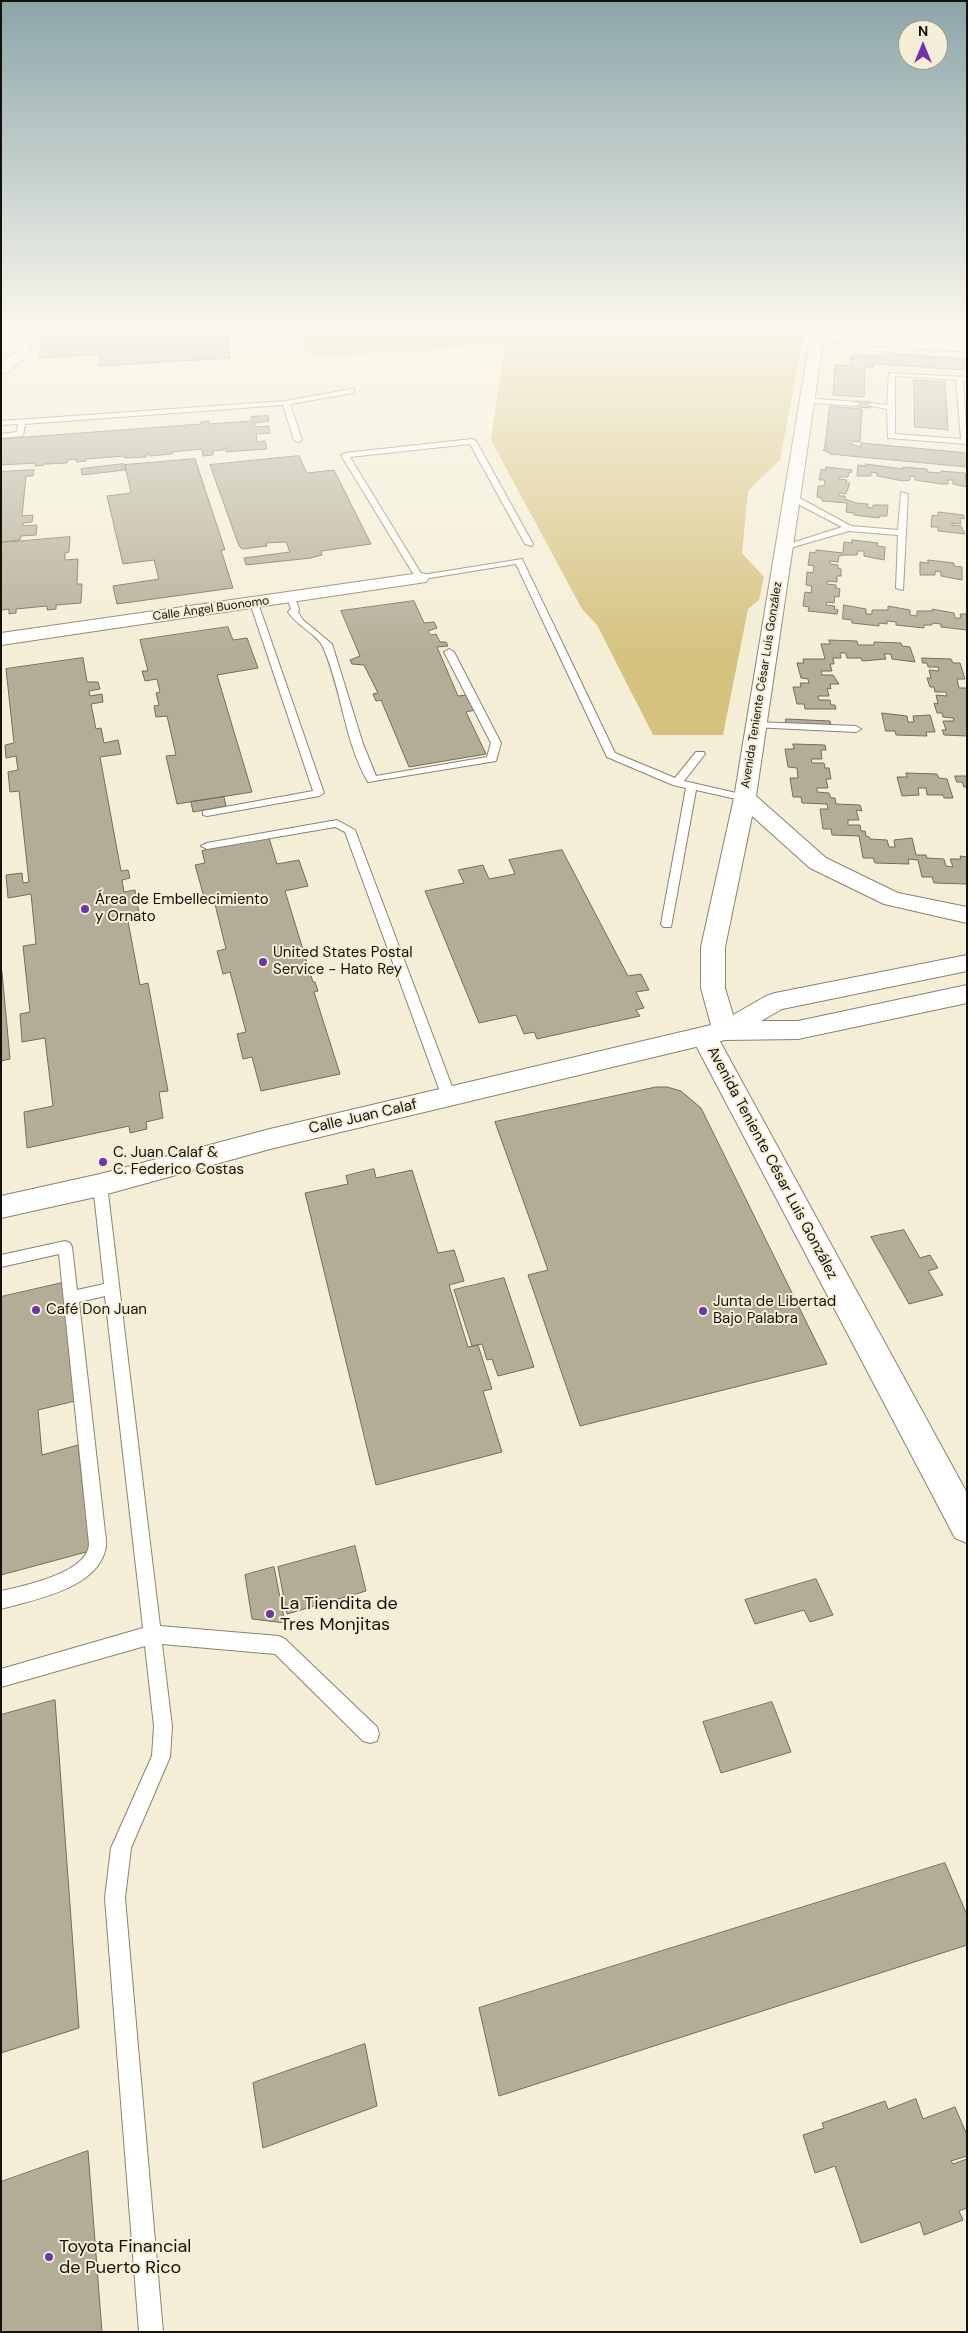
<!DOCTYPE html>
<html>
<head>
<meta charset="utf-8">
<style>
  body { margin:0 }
  #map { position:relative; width:968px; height:2333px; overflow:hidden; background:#f4eed6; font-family:"DM Sans",sans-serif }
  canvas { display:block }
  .frame { position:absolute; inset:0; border:2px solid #131109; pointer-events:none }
  .north { position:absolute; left:898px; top:20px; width:50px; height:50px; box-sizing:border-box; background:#f4eed6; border:1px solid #9a9684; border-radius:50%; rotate:0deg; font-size:14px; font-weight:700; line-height:20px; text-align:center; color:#131109 }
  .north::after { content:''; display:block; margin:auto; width:18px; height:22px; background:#7133a9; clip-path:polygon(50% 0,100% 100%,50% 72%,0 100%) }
</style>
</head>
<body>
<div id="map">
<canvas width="968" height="2333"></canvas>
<div class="frame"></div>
<div class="north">N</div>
</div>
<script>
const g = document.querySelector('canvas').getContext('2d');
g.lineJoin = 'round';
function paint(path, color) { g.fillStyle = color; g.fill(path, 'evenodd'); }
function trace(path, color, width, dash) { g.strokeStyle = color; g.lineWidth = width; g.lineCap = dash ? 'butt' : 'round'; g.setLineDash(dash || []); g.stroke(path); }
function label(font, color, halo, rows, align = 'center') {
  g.font = font + ' "DM Sans",sans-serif'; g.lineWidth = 4; g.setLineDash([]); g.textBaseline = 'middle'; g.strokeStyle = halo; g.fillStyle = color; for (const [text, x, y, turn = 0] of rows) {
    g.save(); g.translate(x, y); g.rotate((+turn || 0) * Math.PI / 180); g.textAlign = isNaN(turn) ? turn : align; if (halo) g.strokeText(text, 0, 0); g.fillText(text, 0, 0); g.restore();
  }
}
const green = new Path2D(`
  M289,329H805L780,460L748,491L742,553L764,577L759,600L748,609L723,735H653L597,625L582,609L491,440L505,344L313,357Z
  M871,329H967V335Z`);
const water = new Path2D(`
  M366,329H448L446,337L383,344L364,341Z`);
const building = new Path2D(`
  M43,329H227L230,358L99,366L100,354L40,358Z
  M883,353L967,359V370L876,364L873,365V368L865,367L864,397L833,395L835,365L850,366V359H854L849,357L859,354L863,356H883Z
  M914,380L945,382L948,430L915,427Z
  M856,401L871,402L870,408L856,407Z
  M830,406L862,409L860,442L851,441V444L861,447V443L967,453V467L839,455V454L833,455L823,450L828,448H825Z
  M268,416L269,421L254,423L255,427L269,426L270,433L256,434L257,442L265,441L267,449L226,452V448H224V450L213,451V455L203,456L202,449L172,452V454L149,456V454H146V457L125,458L124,456L86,459V461L76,462V459L68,460L67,463L46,464V462L44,465L35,466V463L1,465V439L201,424V422L209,421V424L252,421L251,417Z
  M299,456L307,473L334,470L371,544L321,551L322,555L311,558L246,565L244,558L290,552L286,542L266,543L267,546L242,549L239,546L210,465Z
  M195,459L225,550H221L233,588L117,604L113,586L159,579L154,560L123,564L107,496L131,493L125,465Z
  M124,464L126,470L82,475L81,469Z
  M866,464L903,469V467L927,469V472L941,473V471L965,473L967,487L953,484V480H948V484H941L915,480V477L910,476V480L903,481L877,476V473L871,472V476H857L858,465L866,466Z
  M826,467L852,470L851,473L849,472L848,477H839V479L847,480L846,483H850L846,494L839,493V496H845V499L856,503L868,504L867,507L873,508V505H888L887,516H879V518L854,515V513L846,512L847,503L822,501V498L817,497L818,486H824L825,480H819L821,469L826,470Z
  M34,470L33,476H26L22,516L33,515L32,522L23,523V526L37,525L36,535L21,536L20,540L1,542V472Z
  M938,512L964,515V519L960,518L961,524L952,523V525L961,526L965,534L938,531V527H931L932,515L938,516Z
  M70,537L69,552L65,553V560L78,559L77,584H82L81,603L56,605V609L47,610V606L16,609V613L9,614V609L1,610V543Z
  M852,540L878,543L877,546L885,547L884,560L864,556V551H858L857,555H843L839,556L838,562L830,561V564L838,565V568L841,569V576H837V582L827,581V584L836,585V588L840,589L839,597L835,596L834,603L827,602L826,605L835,606L834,609L838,610L837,614L808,611L809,607L803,606L805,592L811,593L812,586L806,585L807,572L813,573L814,566L808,565L810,552L816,553V550L843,553L844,542L852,543Z
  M928,560L954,563V566L962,567V580L941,576V572L935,571V575H920V562L928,563Z
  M414,601L424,623L434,622L437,628L428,631L430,635L436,634L440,642H446L448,646L437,647L458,696L467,695L475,710L466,712L486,754L409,767L381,700L376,701L373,694L378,693L364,665L352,664L350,660L360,656L341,611Z
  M844,605L866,609V614H872V610H888V606L910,610V615L917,616V611H933L932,609L954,613L955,618H961L960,614H967V630L941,627V624L932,623V625H924V628L896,625V622L887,621V624L879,623V626L852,623V620L843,619Z
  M228,627L233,640L247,638L258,668L217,675L252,792L177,804L166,756L176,755L167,716L156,717L154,706L159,705L156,693L160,692L157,679L145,681L142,671H148L140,640Z
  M829,640L857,641L858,645H874V642L901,643L902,646L910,647L915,662L892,659L891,654H884L886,659L862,661L861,658H847L846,653H840L841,658H833L834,664H830L832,671H821L822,675H833L839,684H830L831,689L827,688L829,696H818L819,700H830L831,705H835L836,709H805L804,704H797L793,687H801L800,683H809L808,679L801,678L797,663H804L803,659H825L821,644H830Z
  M83,658L87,682H98L100,689L89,691L90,696L102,694L103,702L91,704L96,729L101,728L104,743L118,740L121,754L100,757L121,871L128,870L130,878L122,880L124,892L135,890L140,919L128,921L140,985L148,983L168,1091L159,1092L163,1118L146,1122L147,1129L130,1133L129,1126L27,1148L24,1112L53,1106L45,1038L22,1042L20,1014L30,1012L23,946L36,944L31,894L8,898L6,875L22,873L23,883L29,882L19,791L10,792L8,772L18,770L16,756L6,758L5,745L14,743L6,669Z
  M922,658L951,659L953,663H960L965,679H957L959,688H967V736L944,735L942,730H946L943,721H954L953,718L943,717L942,713H937L934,703L938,704L936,695L947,696L946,692H935L934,687H930L927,678H931L929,670L939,671L938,667H928L927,663H923Z
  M882,713L907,716L908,722H914L913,716L930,715L935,732H926L927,736L896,735L895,731H886Z
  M786,719L830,721L831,726L786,724Z
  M793,744L825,745L826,750H821L822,759H811L812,763H824L825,768H829L831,779H826L828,788H817V792L829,793L831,798H835L836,804L860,805L862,811L856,810L859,820H848V825H860L861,831H865L866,836L869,837L870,839L887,840L889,847H895L894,840L912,838L916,855H926L927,858L944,859L946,866L953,867L950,859H961L960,856L967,857V884L934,883L932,877H922L918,860L908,859L909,864L875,863L873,858H863L859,836L832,835L831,829H823L820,809H828L827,804L802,803L801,797H793L790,778H798L797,768L788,767L785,749H794Z
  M906,773L937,774L939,778L947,779L953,798H944L943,795H927L926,788H918L919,795L902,796L897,777H907Z
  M955,776H967V787H964L962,782H957Z
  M224,797L226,806L193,812L191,802Z
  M269,838L277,864L299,860L308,886L285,891L313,982H315L318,991L314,992L340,1074L261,1091L252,1057L243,1059L237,1034L246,1032L230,972L223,974L217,951L226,949L213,896L204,897L195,865L205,863L202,851Z
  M562,850L628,976L641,974L649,990L636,992L644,1008L636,1010L640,1016L537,1039L534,1032L524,1034L516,1015L479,1023L425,891L464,883L458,870L483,865L489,879L515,874L509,860Z
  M2,972L10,1059L1,1061V972Z
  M656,1087H667L681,1091L701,1108L827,1364L580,1426L528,1275L548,1270L495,1122Z
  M374,1169L376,1178L412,1170L438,1253L454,1250L464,1281L449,1285L468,1347L478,1345L492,1389L483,1391L502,1452L376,1485L305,1193L348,1184L346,1176Z
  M904,1230L920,1258L930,1255L938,1268L928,1271L943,1295L909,1304L871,1237Z
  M504,1278L534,1367L498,1376L492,1359L487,1360L482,1344L472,1346L454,1290Z
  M62,1283L75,1401L38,1410L42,1455L78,1445L90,1551L1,1575V1297Z
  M355,1546L366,1591L287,1614L278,1567Z
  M274,1567L285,1623L252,1619L245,1575Z
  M816,1579L833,1615L810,1622L804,1610L755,1624L745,1600Z
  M55,1700L79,2028L1,2053V1715Z
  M772,1702L791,1752L721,1773L703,1722Z
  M945,1863L967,1915V1945L499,2096L479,2008Z
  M365,2044L377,2106L263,2148L253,2083Z
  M916,2099L923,2119L955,2107L967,2135V2156L951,2161L953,2164L967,2159V2208L959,2211L963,2220L924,2235L920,2222L861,2243L835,2166L815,2173L803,2135L824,2128L822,2123L885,2101L888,2109Z
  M88,2151L102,2332H1V2182Z`);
const lane = new Path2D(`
  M889,373L967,377V381H963L967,444L888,438L887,409L866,405L870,403L887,405ZM895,376L956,380L961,439L895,434Z
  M351,389H354V393L290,404L302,440L298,442L294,440L283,405L25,424L23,436L1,438V434L17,432L18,424L1,425V421L286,401Z
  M806,398L856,402L860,404L856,406L803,402L802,400Z
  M472,439L476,441L533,544L532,546L525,544L470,444L350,457L422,575L522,559L615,753L675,778L696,752H704L705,754L684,781L749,796V800L745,801L696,790L671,927H663L661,924L686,788L673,785L607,757L516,564L417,580L341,455L345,453Z
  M901,492L908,494L903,590L896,588L898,535L849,531L783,550L779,547L842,527L788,499V495H794L851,526L898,530Z
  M288,596L295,598L299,609L298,612L303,620L332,644L363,744L376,776L487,757L491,743L444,652L449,649L454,652L501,743L496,761L368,782C344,741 342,690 323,647C319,636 297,626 288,612L291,609L287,598Z
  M251,601L258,603L324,793L319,796L207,816L203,815V811L313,791L250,603Z
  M756,722L856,726L861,729L856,732L752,727V723Z
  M337,820L355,830L456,1097L454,1101H444L442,1097L345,832L335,827L207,849L201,846L207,843Z
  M100,1179L105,1181L107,1185L160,1626L279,1636L285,1639L377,1727L379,1734L377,1741L370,1743L363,1741L275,1654L162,1644L172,1726L170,1757L131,1848L125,1898L163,2332H139L105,1898L111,1848L152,1756L154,1726L145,1646L1,1687V1669L143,1628L105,1296L79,1302L105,1532C106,1538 107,1545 105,1551C95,1589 33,1600 1,1609V1591C23,1586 88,1573 89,1544L59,1254L1,1267V1255L65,1241L70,1243L72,1247L77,1290L104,1284L93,1185L95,1181Z`);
const street = new Path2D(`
  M26,331L33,335L27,356L6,373L1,374V363L16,351L19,335Z
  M817,334L967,344V352L823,342L756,796L826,858L898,893L967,907V923L884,904L810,868L752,816L725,947V988L733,1015L766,996L775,993L967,955V971L782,1009L761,1021H798L967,985V1003L798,1039L725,1040L270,1149L100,1196L1,1218V1196L100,1174L270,1129L711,1025L701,988V947L734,798L810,338Z
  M420,573L426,574L429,578L426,582L1,645V633Z`);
const secondary = new Path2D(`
  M704,1027L713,1030L717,1036L967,1493V1543L955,1538L691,1036L695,1030Z`);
const markers = [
  [85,909,5,"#7133a9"],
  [263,962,5,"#7133a9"],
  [103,1162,5,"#7133a9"],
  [36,1310,5,"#7133a9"],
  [703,1311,5,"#7133a9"],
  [270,1614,5,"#7133a9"],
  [49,2257,5,"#7133a9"]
];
const farStreetnames = [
  ["Calle Ángel Buonomo",211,609,-8],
  ["Avenida Teniente César Luis González",762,685,-81]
];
const poiNames = [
  ["Área de Embellecimiento",95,900],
  ["y Ornato",95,917],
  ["United States Postal",273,953],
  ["Service - Hato Rey",273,970],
  ["C. Juan Calaf &",113,1153],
  ["C. Federico Costas",113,1170],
  ["Junta de Libertad",713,1302],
  ["Bajo Palabra",713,1319],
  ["Café Don Juan",46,1310]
];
const streetNames = [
  ["Calle Juan Calaf",363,1117,-13],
  ["Avenida Teniente César Luis González",772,1163,62]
];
const nearPoinames = [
  ["La Tiendita de",280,1604],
  ["Tres Monjitas",280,1625],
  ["Toyota Financial",59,2247],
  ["de Puerto Rico",59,2268]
];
paint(green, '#d5c27f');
paint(water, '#a18e4a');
paint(building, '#b3ad97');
trace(building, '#736d59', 1);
trace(lane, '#89836f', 2);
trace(street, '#89836f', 2);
trace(secondary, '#89836f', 2);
paint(lane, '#fff');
paint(street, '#fff');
paint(secondary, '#fff');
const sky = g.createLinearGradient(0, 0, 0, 656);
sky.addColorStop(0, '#8ba5a9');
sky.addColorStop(0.5, '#faf7ed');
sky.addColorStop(1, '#faf7ed00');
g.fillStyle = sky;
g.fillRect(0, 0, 968, 656);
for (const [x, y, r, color] of markers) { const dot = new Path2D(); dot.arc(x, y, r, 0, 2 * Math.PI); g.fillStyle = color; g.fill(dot); trace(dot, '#f4eed6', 2); }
label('12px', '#131109', '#f4eed6', farStreetnames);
label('15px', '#131109', '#f4eed6', poiNames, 'left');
label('15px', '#131109', '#f4eed6', streetNames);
label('18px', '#131109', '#f4eed6', nearPoinames, 'left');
</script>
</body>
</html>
